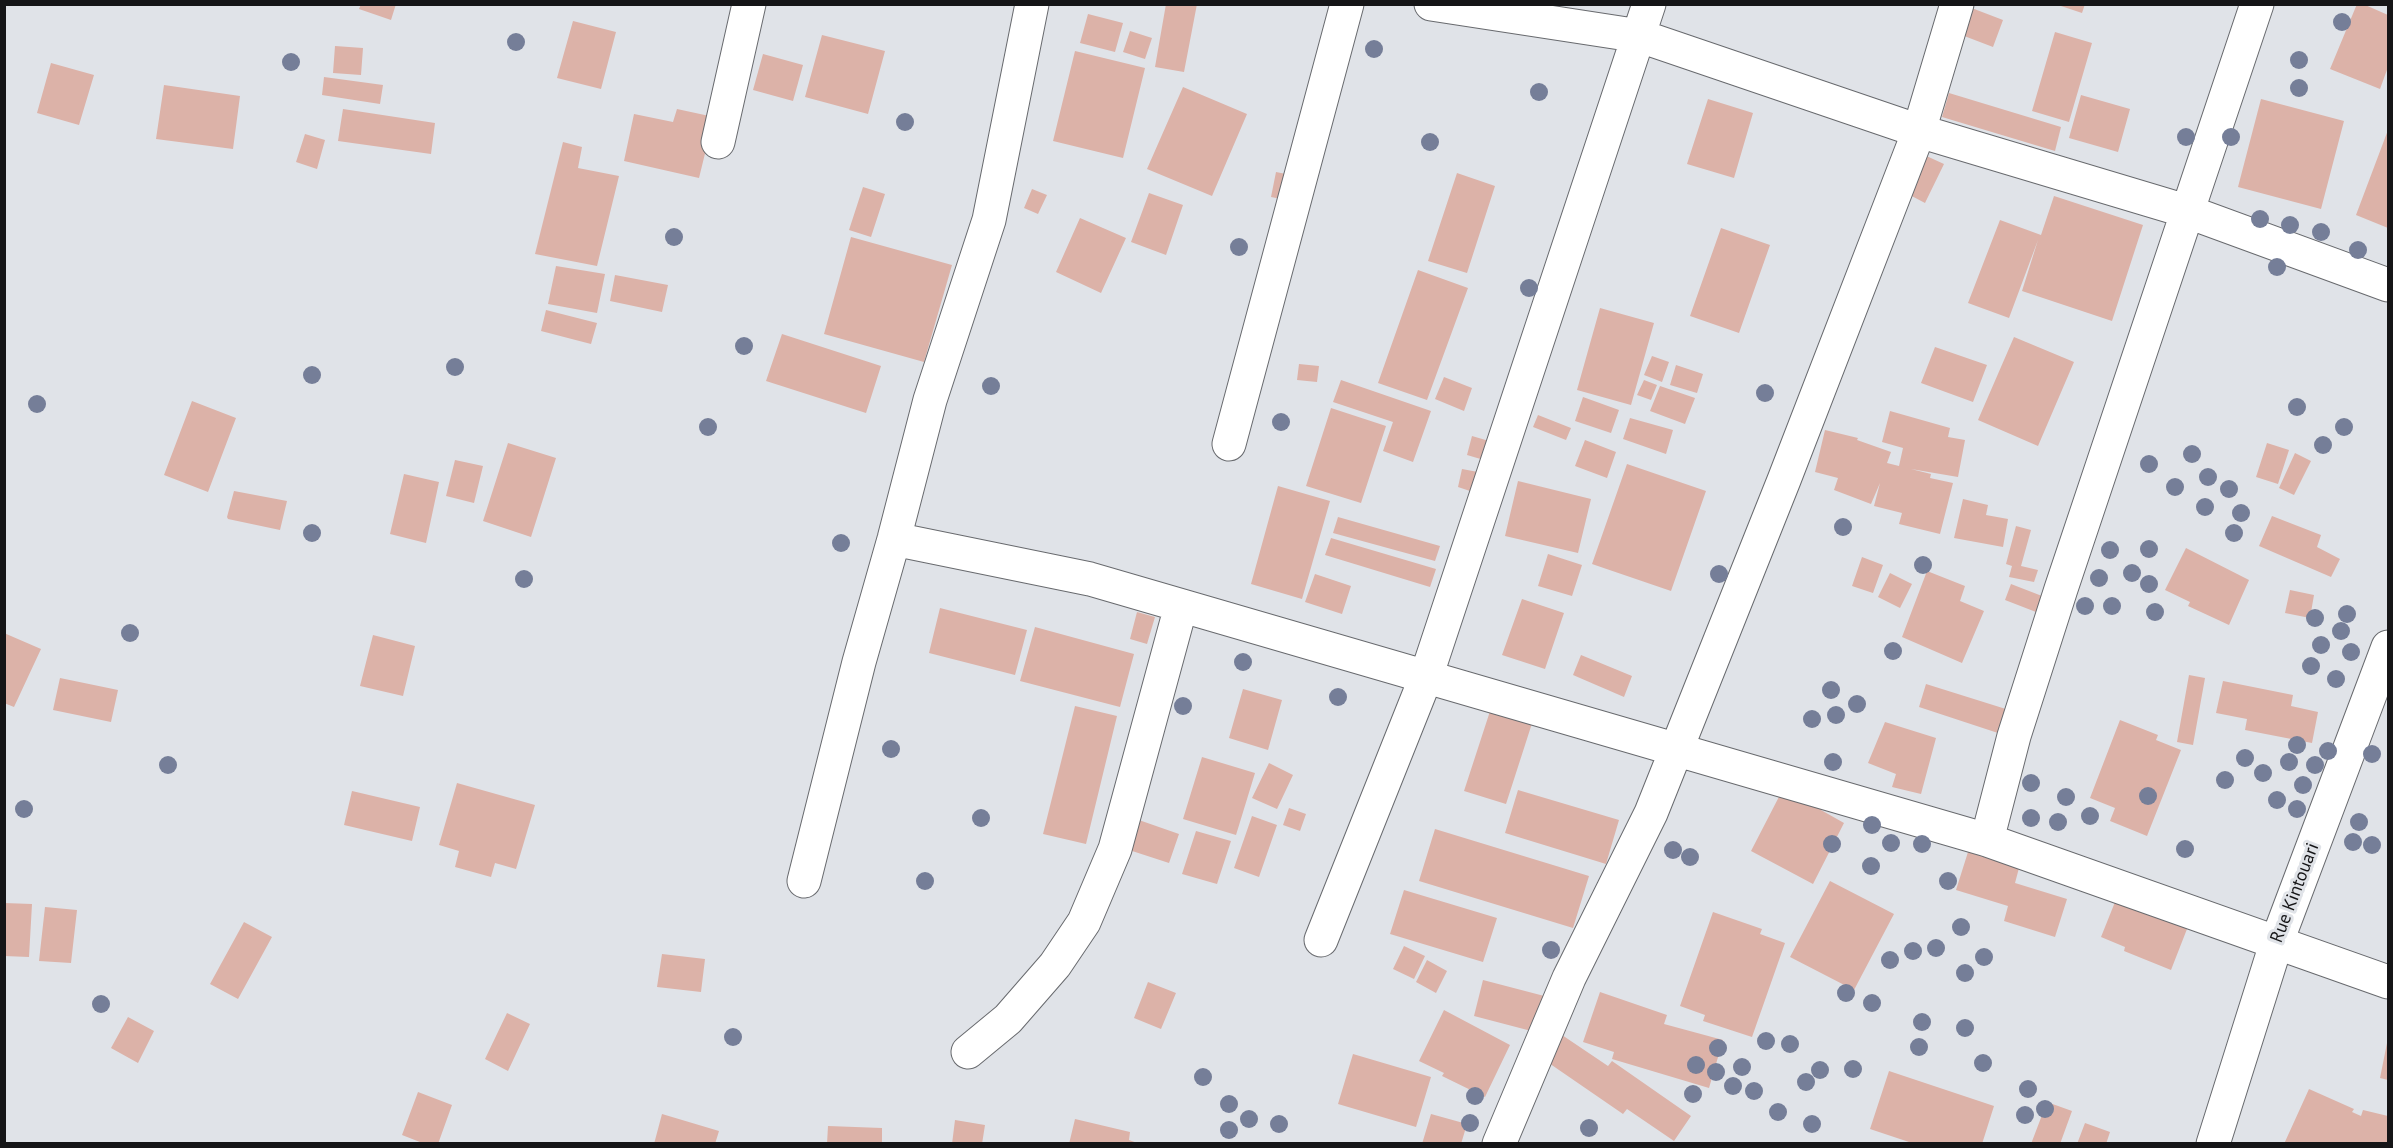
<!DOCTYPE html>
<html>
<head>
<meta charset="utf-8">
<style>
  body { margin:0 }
  #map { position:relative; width:2393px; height:1148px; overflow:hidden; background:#e0e3e8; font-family:"PT Sans",sans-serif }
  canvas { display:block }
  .frame { position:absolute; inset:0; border:6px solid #151517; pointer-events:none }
</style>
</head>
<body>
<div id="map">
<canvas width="2393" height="1148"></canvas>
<div class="frame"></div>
</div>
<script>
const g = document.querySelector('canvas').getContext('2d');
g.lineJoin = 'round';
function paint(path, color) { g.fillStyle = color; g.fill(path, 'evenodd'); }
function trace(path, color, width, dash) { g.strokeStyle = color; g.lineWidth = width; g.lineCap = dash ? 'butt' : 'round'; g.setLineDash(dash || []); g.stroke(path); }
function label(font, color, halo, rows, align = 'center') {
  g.font = font + ' "PT Sans",sans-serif'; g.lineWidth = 6; g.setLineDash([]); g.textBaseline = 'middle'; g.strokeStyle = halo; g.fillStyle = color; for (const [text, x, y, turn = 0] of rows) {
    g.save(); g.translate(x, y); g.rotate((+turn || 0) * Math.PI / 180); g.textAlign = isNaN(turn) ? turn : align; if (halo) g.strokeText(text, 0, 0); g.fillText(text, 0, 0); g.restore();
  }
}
const building = new Path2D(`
  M361,4H396L391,20L359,9Z
  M1166,4H1197L1184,72L1155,67Z
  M2055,4H2085L2082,13Z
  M2357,4H2363L2388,15V67L2380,89L2330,69Z
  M1969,7L2003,20L1993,47L1959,34Z
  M1088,14L1123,23L1115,52L1080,43Z
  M573,21L616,32L601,89L557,78Z
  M1130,31L1152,38L1145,59L1123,52Z
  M2055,32L2092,43L2069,122L2032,111Z
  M822,35L885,51L868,114L805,97Z
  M335,46L363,48L361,75L333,73Z
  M1075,51L1145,68L1123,158L1053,141Z
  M763,54L803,65L793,101L753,90Z
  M51,63L94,75L79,125L37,113Z
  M324,77L383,85L380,104L322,95Z
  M164,85L240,96L233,149L156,139Z
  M1183,87L1247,114L1212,196L1147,169Z
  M1949,93L2061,127L2055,151L1942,117Z
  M2081,95L2130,109L2118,152L2069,138Z
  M1708,99L1753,113L1734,178L1687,164Z
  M2261,99L2344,121L2321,209L2238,187Z
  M343,109L435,123L431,154L338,141Z
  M677,109L714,117L699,178L624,161L634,114L673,122Z
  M2388,130V228L2356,215Z
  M305,134L325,140L317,169L296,162Z
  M563,142L582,147L578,168L619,176L597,266L535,254Z
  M1922,154L1944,164L1925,203L1904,192Z
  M1276,172L1291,175L1286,200L1271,197Z
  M1457,173L1495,186L1467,273L1428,261Z
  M863,187L885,194L871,237L849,230Z
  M1032,189L1047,195L1038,214L1024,208Z
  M1149,193L1183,205L1166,255L1131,242Z
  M2054,196L2143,225L2112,321L2022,291L2038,240L2009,318L1968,303L2000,220L2041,235Z
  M1080,218L1126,238L1101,293L1056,272Z
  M1721,228L1770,245L1739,333L1690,316Z
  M851,237L952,265L924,362L824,334Z
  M556,266L605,274L597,313L548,304Z
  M1418,270L1468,288L1427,400L1378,383Z
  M615,275L668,285L662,312L610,301Z
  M1600,308L1654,323L1631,405L1577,390Z
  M546,310L597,323L591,344L541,331Z
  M782,334L881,366L866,413L766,381Z
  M2014,337L2074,362L2038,446L1978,420Z
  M1935,347L1987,365L1973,402L1921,383Z
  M1652,356L1669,362L1662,382L1644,375Z
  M1299,364L1319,366L1317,382L1297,380Z
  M1676,365L1703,374L1697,393L1670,385Z
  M1444,377L1472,388L1464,411L1435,399Z
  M1341,380L1431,411L1413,462L1383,451L1393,422L1333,402Z
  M1644,380L1657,385L1651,400L1637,395Z
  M1660,386L1695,398L1685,424L1650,411Z
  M1583,397L1619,410L1611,433L1575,421Z
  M192,401L236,418L208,492L164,475Z
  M1331,408L1386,426L1361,503L1306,486Z
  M1890,411L1950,428L1948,437L1965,440L1958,477L1911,469L1931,474L1930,478L1953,483L1940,534L1899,524L1902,513L1874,506L1880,483L1871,504L1834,490L1838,478L1815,472L1825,430L1858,438L1857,440L1891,452L1887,463L1899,466L1903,448L1882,442Z
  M1538,415L1571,428L1566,440L1533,427Z
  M1630,418L1673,430L1666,454L1623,439Z
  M1472,436L1489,441L1484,460L1467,455Z
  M1585,440L1616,452L1607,478L1575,466Z
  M508,443L556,458L531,537L483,521Z
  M2267,443L2289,450L2278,484L2256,477Z
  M2295,453L2311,461L2294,495L2279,488Z
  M455,460L483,466L474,503L446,496Z
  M1627,464L1706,491L1671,591L1592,564Z
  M1462,469L1478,472L1473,492L1458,487Z
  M404,474L439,482L426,543L390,534Z
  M1518,481L1591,499L1578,553L1505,536Z
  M1278,486L1330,501L1302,599L1251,584Z
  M234,491L287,501L280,530L228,519L227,517Z
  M1963,499L1988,505L1986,515L2008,519L2003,547L1954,538Z
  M2272,516L2321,535L2317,547L2340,559L2331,577L2259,546Z
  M1338,517L1440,546L1435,561L1333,533Z
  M2016,526L2031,530L2021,566L2038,570L2034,582L2009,577L2012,566L2006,564Z
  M1331,538L1436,569L1430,587L1325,555Z
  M2186,548L2249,580L2229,625L2188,606L2190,602L2165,590Z
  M1548,554L1582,565L1572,596L1538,586Z
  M1862,557L1883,565L1873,593L1852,586Z
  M1927,571L1965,586L1960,601L1984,611L1962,663L1902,637Z
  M1890,573L1912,584L1900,608L1878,597Z
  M1315,574L1351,586L1342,614L1305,602Z
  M2011,584L2042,596L2036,612L2005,600Z
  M2290,590L2314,595L2310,618L2285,613Z
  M1522,599L1564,613L1545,669L1502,655Z
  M940,608L1027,630L1015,675L929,653Z
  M1137,612L1155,617L1147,644L1130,639Z
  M1035,627L1134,654L1120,707L1020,681Z
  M4,633L41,649L14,707L4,703Z
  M373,635L415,646L403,696L360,686Z
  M1581,655L1632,676L1624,697L1573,675Z
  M2189,675L2205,678L2193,745L2177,742Z
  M60,678L118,690L111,722L53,710Z
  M2223,681L2293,695L2291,706L2318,712L2312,743L2245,730L2247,719L2216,713Z
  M1926,684L2009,710L2001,734L1919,707Z
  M1243,689L1282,700L1268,750L1229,738Z
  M1493,702L1535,714L1506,804L1464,791Z
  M1075,706L1117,716L1086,844L1043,834Z
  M2120,720L2158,735L2156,740L2181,750L2147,836L2110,821L2115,808L2090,798Z
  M1885,722L1936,738L1921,794L1892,787L1896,774L1868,763Z
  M1202,757L1255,773L1236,835L1183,819Z
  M1269,763L1293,775L1277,809L1252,798Z
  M457,783L535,805L516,869L495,863L491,877L455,867L459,851L439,845Z
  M1783,789L1822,808L1821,810L1844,823L1813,884L1751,851Z
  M1518,790L1619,820L1606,864L1505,833Z
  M352,791L420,807L412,841L344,825Z
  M1289,808L1306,814L1300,831L1283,825Z
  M1252,816L1277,825L1259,877L1234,868Z
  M1136,819L1179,834L1169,863L1126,849Z
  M1435,829L1589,876L1573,928L1419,881Z
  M1196,831L1231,841L1217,884L1182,874Z
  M1968,852L2019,868L2015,883L2067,899L2055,937L2004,921L2008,906L1956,890Z
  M1830,881L1894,914L1854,990L1790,957Z
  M1404,890L1497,918L1483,962L1390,934Z
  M2117,897L2187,929L2171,970L2124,951L2125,947L2101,937Z
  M4,903L32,904L29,957L4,956Z
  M45,907L77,910L71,963L39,961Z
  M1713,912L1762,929L1760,934L1785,943L1752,1037L1703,1021L1705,1015L1680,1006Z
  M244,922L272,937L238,999L210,984Z
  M1404,946L1425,956L1414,979L1393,969Z
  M662,954L705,959L701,992L657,987Z
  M1427,960L1447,971L1436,993L1416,982Z
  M1483,980L1571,1003L1562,1035L1608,1066L1612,1061L1691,1116L1674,1141L1627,1109L1623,1114L1543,1059L1558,1038L1474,1016Z
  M1148,982L1176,993L1161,1029L1134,1018Z
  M1600,992L1667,1015L1664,1024L1723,1040L1709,1088L1612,1059L1614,1052L1583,1042Z
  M1444,1010L1510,1045L1485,1097L1442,1076L1444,1073L1419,1061Z
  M507,1013L530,1024L508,1071L485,1059Z
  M128,1017L154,1031L138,1063L111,1048Z
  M2387,1043L2388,1044V1080L2380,1078Z
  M1353,1054L1431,1077L1416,1127L1338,1104Z
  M1889,1071L1994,1106L1982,1144H1915L1870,1129Z
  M2309,1089L2354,1109L2352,1112L2361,1116L2363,1110L2388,1116V1144H2284Z
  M418,1092L452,1105L438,1144H425L402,1135Z
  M2047,1102L2072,1111L2060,1144H2031Z
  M662,1114L719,1131L715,1144H654Z
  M1431,1114L1467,1124L1461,1144H1422Z
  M1075,1119L1130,1132L1129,1140L1140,1144H1069Z
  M955,1120L985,1125L982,1144H952Z
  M2085,1123L2110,1132L2106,1144H2077Z
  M828,1126L882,1128V1144H827Z`);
const minor = new Path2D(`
  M1431,4L1640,36L1919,131L2186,211L2388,285
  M718,142L749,4
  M1229,444L1347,4
  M894,539L1090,579L1987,840L2388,982
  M1987,840L2014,736L2061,589L2257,4
  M804,881L859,662L894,539L930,400L989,220L1032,4
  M1321,940L1426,677L1649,4
  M968,1052L1008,1019L1055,965L1084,922L1115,849L1181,606
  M1499,1144L1569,978L1651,813L1784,480L1919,131L1957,4
  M2213,1144L2276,944L2388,647`);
const trees = [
  [2342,22],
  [516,42],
  [1374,49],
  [2299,60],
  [291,62],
  [2299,88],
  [1539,92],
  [905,122],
  [2186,137],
  [2231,137],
  [1430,142],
  [2260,219],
  [2290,225],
  [2321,232],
  [674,237],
  [1239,247],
  [2358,250],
  [2277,267],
  [1529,288],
  [744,346],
  [455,367],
  [312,375],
  [991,386],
  [1765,393],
  [37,404],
  [2297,407],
  [1281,422],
  [708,427],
  [2344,427],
  [2323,445],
  [2192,454],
  [2149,464],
  [2208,477],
  [2175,487],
  [2229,489],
  [2205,507],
  [2241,513],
  [1843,527],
  [312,533],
  [2234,533],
  [841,543],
  [2149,549],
  [2110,550],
  [1923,565],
  [2132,573],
  [1719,574],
  [2099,578],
  [524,579],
  [2149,584],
  [2085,606],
  [2112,606],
  [2155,612],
  [2347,614],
  [2315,618],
  [2341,631],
  [130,633],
  [2321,645],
  [1893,651],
  [2351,652],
  [1243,662],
  [2311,666],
  [2336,679],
  [1831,690],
  [1338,697],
  [1857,704],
  [1183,706],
  [1836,715],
  [1812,719],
  [2297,745],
  [891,749],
  [2328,751],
  [2372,754],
  [2245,758],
  [1833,762],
  [2289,762],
  [168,765],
  [2315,765],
  [2263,773],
  [2225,780],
  [2031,783],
  [2303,785],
  [2148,796],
  [2066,797],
  [2277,800],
  [24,809],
  [2297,809],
  [2090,816],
  [981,818],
  [2031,818],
  [2058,822],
  [2359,822],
  [1872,825],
  [2353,842],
  [1891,843],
  [1832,844],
  [1922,844],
  [2372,845],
  [2185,849],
  [1673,850],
  [1690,857],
  [1871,866],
  [925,881],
  [1948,881],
  [1961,927],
  [1936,948],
  [1551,950],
  [1913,951],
  [1984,957],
  [1890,960],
  [1965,973],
  [1846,993],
  [1872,1003],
  [101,1004],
  [1922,1022],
  [1965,1028],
  [733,1037],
  [1766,1041],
  [1790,1044],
  [1919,1047],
  [1718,1048],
  [1983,1063],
  [1696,1065],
  [1742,1067],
  [1853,1069],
  [1820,1070],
  [1716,1072],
  [1203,1077],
  [1806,1082],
  [1733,1086],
  [2028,1089],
  [1754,1091],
  [1693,1094],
  [1475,1096],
  [1229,1104],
  [2045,1109],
  [1778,1112],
  [2025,1115],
  [1249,1119],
  [1470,1123],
  [1279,1124],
  [1812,1124],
  [1589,1128],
  [1229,1130]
];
const streetNames = [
  ["Rue Kintouari",2295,893,-69]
];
paint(building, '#dcb2a8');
trace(minor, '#686a6e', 35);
trace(minor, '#fff', 33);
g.fillStyle = '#757e98';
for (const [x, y] of trees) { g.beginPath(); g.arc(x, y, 9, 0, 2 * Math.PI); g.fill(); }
label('18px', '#151517', '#e0e3e8', streetNames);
</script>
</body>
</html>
